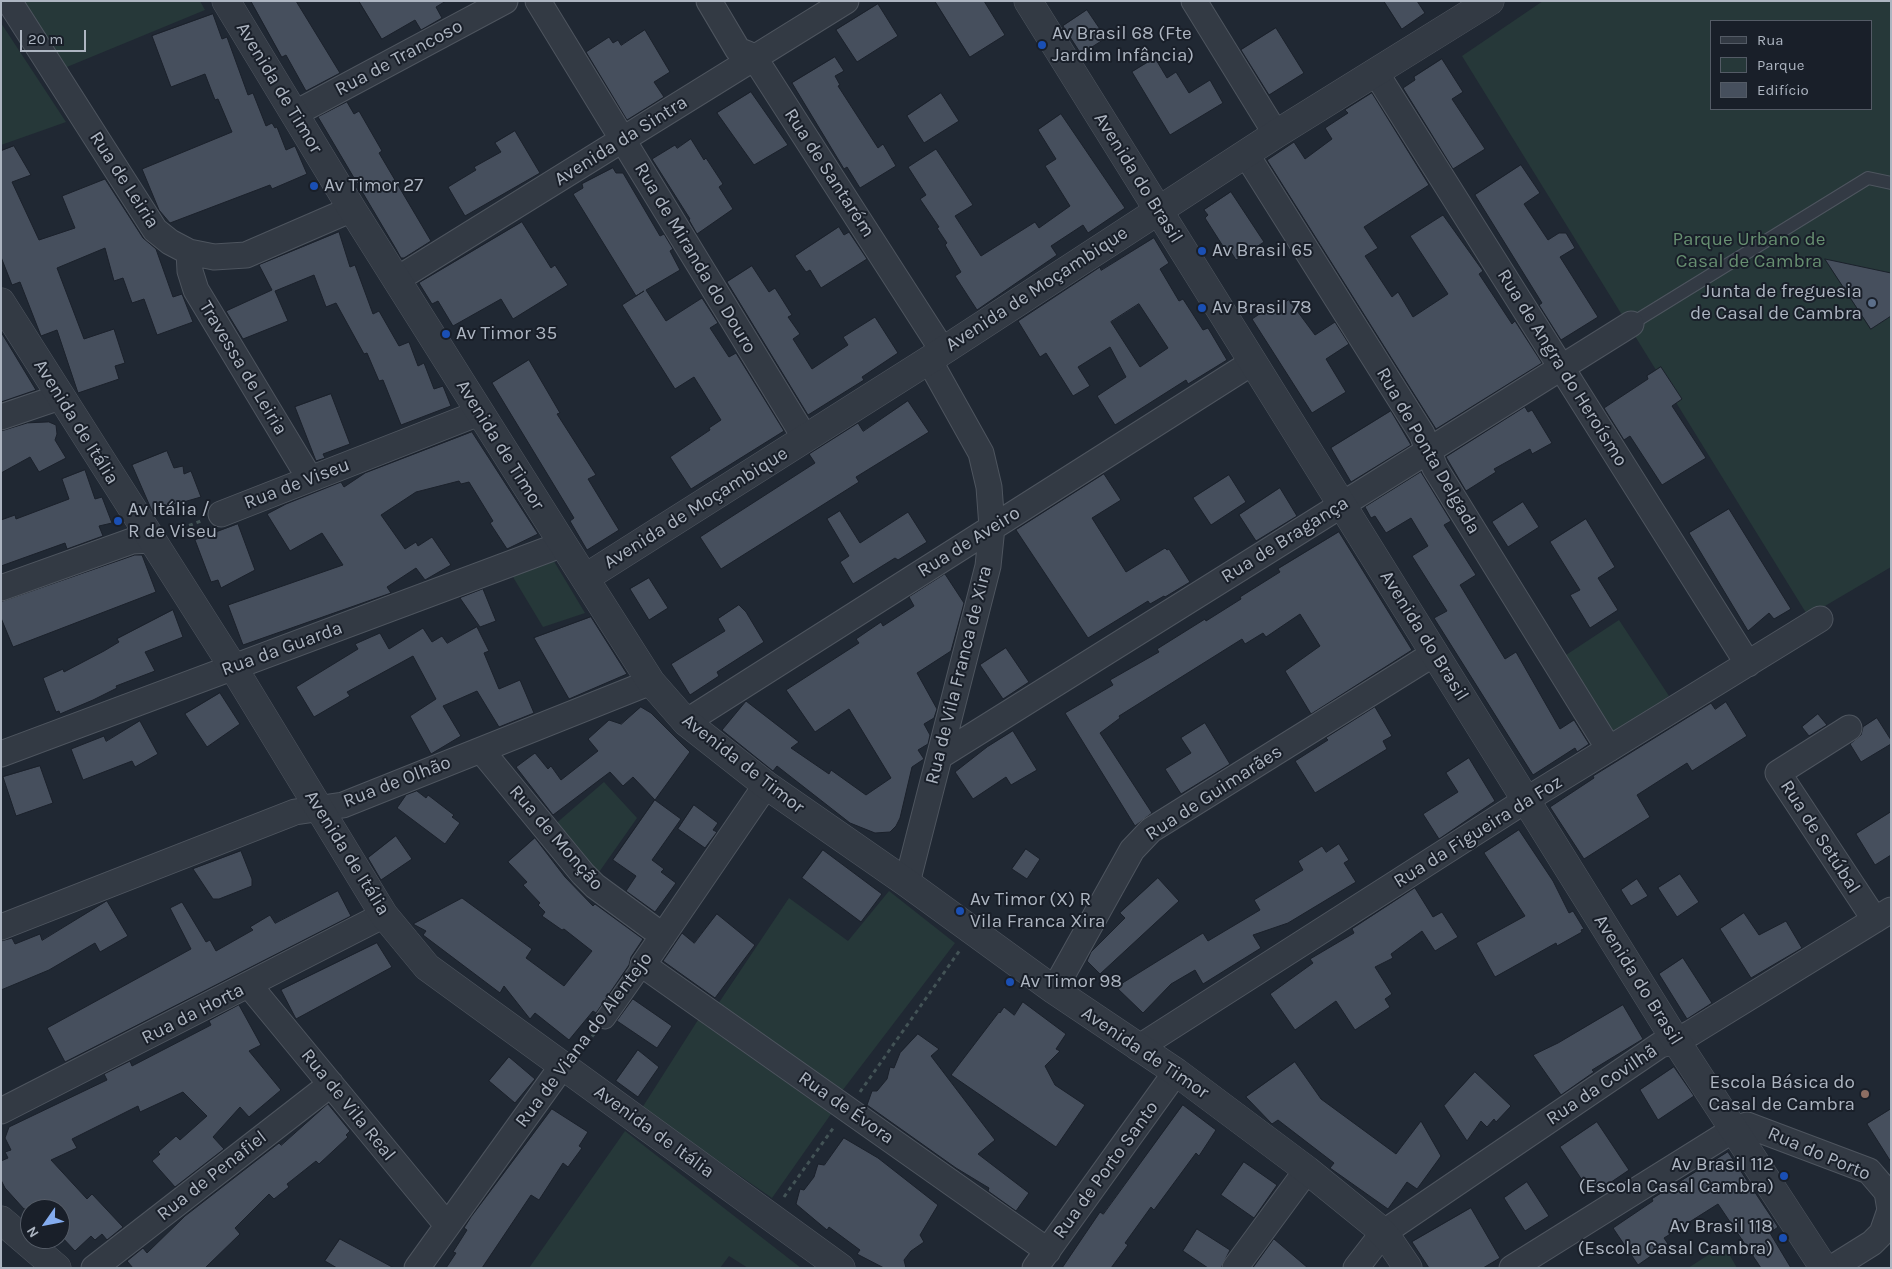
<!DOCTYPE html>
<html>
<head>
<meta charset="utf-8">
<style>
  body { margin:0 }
  #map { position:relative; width:1892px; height:1269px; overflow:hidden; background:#202833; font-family:Karla,sans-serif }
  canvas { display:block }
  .frame { position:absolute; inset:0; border:2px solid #adb5c1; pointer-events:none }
  .legend { position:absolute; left:1710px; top:20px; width:162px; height:90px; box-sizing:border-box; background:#191f29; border:1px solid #545b66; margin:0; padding:6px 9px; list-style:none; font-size:15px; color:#adb5c1 }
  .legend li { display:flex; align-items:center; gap:10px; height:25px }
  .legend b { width:25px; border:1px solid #545b66 }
  .north { position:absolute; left:20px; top:1199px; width:50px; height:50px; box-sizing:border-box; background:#191f29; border:1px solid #545b66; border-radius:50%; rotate:237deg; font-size:14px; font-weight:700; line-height:20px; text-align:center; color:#adb5c1 }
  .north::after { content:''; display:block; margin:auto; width:18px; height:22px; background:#84acef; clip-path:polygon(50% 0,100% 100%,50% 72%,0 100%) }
  .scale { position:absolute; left:20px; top:30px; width:66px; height:22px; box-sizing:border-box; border:2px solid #adb5c1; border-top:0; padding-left:6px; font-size:15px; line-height:18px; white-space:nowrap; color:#adb5c1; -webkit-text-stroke:4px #191f29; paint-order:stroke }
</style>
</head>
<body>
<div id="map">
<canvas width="1892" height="1269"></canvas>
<div class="frame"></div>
<ul class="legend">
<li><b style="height:6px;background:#333a44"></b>Rua</li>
<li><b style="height:14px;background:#263839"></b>Parque</li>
<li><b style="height:14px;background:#464f5d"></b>Edifício</li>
</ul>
<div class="north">N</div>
<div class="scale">20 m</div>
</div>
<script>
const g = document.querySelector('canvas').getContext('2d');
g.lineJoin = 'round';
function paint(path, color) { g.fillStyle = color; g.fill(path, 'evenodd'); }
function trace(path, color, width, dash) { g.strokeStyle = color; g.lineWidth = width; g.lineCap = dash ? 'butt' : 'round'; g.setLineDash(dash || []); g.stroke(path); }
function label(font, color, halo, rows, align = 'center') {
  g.font = font + ' Karla,sans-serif'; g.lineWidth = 4; g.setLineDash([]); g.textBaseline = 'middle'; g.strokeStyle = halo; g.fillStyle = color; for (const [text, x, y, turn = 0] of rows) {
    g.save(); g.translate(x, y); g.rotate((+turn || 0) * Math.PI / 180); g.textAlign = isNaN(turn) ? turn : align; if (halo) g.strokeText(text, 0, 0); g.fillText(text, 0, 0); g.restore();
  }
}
const green = new Path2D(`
  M18,1H200L205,10L62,69Z
  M1543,1H1891V567L1808,616L1462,56ZM1711,21H1871V109H1711Z
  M1,23L66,122L1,145Z
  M552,558L585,613L543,627L510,572Z
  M1619,620L1669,696L1613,733L1563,657Z
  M604,782L637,818L597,875L553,826Z
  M889,891L955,943L842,1091L716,1007L789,898L848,941Z
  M698,1020L831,1114L772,1198L642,1108Z
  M625,1131L801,1268H748L729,1256L720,1268H529Z
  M1724,1245L1737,1268H1688Z`);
const building = new Path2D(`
  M251,1H296L340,73L306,91L286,55L282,57Z
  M359,1H446L436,7L442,18L421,30L415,20L382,39Z
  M935,1H984L1005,35L970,57Z
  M1384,1H1417L1425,13L1402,29Z
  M878,4L898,36L857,62L836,30Z
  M1087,10L1106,38L1081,54L1063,26Z
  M213,14L222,39L227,37L248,95L253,93L266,126L272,123L275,128L277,127L286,150L295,146L307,174L272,189L270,185L170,223L159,210L142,169L232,132L218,99L215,100L205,74L171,87L152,36Z
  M1276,28L1304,73L1269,95L1241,50Z
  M645,30L670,72L654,82L664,97L627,120L586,52L609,37L613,43L618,40L621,45Z
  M835,57L844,71L835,76L840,85L838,86L878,148L883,144L896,166L860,188L847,167L844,169L792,83Z
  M1155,58L1167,78L1176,72L1189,93L1210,80L1223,103L1170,135L1132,72Z
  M1442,59L1463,92L1452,99L1485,149L1453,169L1403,88L1415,80L1414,77Z
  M751,92L788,145L754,165L717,113Z
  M941,93L959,121L924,143L907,116Z
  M1372,93L1429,185L1364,227L1378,248L1365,256L1392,297L1398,292L1413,317L1448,294L1410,236L1443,215L1483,271L1479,274L1512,324L1515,321L1542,363L1436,429L1267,160L1294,142L1305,159L1332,139L1325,128L1348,113L1345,110Z
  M347,102L354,114L359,111L382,151L379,153L431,241L404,258H401L396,249L318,117Z
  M1061,114L1125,208L1088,233L1083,225L1051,246L1057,255L977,310L955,276L961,272L945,245L947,243L937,228L939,227L920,199L926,195L908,167L936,149L973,205L955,216L981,256L1035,222L1039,228L1070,206L1045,166L1056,159L1038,130Z
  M515,131L540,173L465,216L448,187L476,170L474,167L501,152L495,143Z
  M691,139L704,160L706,158L723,184L719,187L733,209L697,234L689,220L690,219L652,159L675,145L677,148Z
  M14,146L31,175L12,182L39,240L75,228L62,196L105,179L143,238L156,249L173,297L182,294L193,322L157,335L144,299L132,303L123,278L114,281L105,248L57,268L84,339L114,329L125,363L115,366L119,379L78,393L57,330L41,336L20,282L12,285L1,257V151Z
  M1521,165L1540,193L1524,204L1548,240L1559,233H1566L1575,248L1560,257L1598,317L1561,340L1539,305L1542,303L1475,195Z
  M613,168L616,173H623L660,236L664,234L673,249L670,251L680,270L646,290L666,321L702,298L718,323L710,328L729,357L736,353L784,431L691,489L670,457L710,430L709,428L721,420L694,377L675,389L622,305L644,291L636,296L573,194L583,188L582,184Z
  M1231,192L1264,242L1236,260L1231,252L1228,254L1205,218L1208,215L1204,210Z
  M522,222L551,268L555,265L568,285L513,319L501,299L453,326L438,301L432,304L419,283Z
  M839,227L844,235L849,232L867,259L821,288L810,270L806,272L795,256Z
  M339,232L350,267L355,265L373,314L379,311L399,346L409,342L418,366L424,363L434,389L443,386L451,406L401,425L383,380L379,381L367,353L364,354L336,303L326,307L314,275L275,291L288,321L243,339L226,311L272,290L259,265Z
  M1154,238L1169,263L1160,269L1179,301L1183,299L1203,330L1208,328L1227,360L1188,384L1186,380L1115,425L1097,396L1126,377L1110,347L1078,367L1090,386L1073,396L1046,353L1040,357L1018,321L1100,267L1101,270ZM1139,304L1168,348L1140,367L1111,322Z
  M1825,259L1891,273V316L1871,329Z
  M752,266L769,292L775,288L792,315L788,317L800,334L793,339L812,369L848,345L843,337L875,317L898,353L862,377L864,380L808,415L727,282Z
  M1289,300L1315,335L1335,322L1349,344L1326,359L1346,392L1312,413L1252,319L1267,309L1269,312Z
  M1,332L36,390L1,402Z
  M529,360L560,413L557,414L596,475L588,479L619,530L587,550L570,521L574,518L492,383Z
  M1661,367L1682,399L1672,406L1706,458L1662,485L1630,436L1624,440L1604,408L1648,379L1647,376Z
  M331,394L350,444L323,454L325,458L316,461L295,407Z
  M908,401L929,432L856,477L859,482L721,569L700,537L815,463L809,454L858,423L863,431Z
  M1525,407L1528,412L1532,410L1552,443L1532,454L1530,449L1494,469L1496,472L1466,491L1446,457Z
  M1391,411L1411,445L1351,482L1331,448Z
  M49,422L56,425L57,434L55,440L66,458L39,472L30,457L1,473V431L27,423Z
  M472,432L538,534L507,549L490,523L493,521L469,482L461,484L459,481L416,492L381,515L405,549L416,542L418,546L432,537L451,565L425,580L416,568L387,587L391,593L243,645L228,605L343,565L322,533L290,551L267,514L286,504L341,482L344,487L365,473Z
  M167,451L174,468L183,466L184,474L191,471L201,497L152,511L132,465Z
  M85,470L95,499L102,497L112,523L99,526L103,536L67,549L65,543L1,566V520L15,515L16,519L69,499L62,479Z
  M1421,472L1451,521L1444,525L1476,575L1460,585L1505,659L1516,652L1560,729L1574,720L1589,744L1577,752L1575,748L1533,775L1434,618L1447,611L1412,556L1428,546L1411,518L1386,533L1375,516L1371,518L1365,507Z
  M1104,474L1121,500L1092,518L1126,572L1165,548L1167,550L1169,549L1190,582L1165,597L1164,596L1150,604L1148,601L1088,638L1016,530Z
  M1229,475L1246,502L1211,525L1193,498Z
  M1280,488L1297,516L1256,541L1239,515Z
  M1523,502L1539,527L1508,547L1492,522Z
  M1729,509L1791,609L1774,619L1769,613L1748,631L1689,533Z
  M840,511L860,543L908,512L927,542L898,560L895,558L853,584L840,562L849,556L827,519Z
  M1586,519L1615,567L1598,578L1618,610L1590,628L1570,595L1580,590L1550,542Z
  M238,524L255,570L221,588L218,580L211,582L195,540Z
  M1339,532L1412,650L1311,714L1285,671L1320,646L1300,614L1266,637L1263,633L1245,644L1242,639L1119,716L1120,718L1100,733L1152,813L1135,826L1065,713L1113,685L1110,680L1159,652L1157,649L1205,619L1206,621L1241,599L1240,597L1280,572L1278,569Z
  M135,555H142L156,592L13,647L1,618V602Z
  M945,574L964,603L951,651L917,673L937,709L934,718L924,724L930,735L928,744L918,750L924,759L912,767L900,818L896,826L890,832L875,833L850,823L777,766L773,771L722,730L746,701L799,742L791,748L829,774L831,770L866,795L891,778L849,709L815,732L786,690L859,643L856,639L881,622L883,626L914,606L909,597Z
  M649,578L668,608L649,620L630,589Z
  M483,589L496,621L480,627L460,598Z
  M739,605L746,612L764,642L717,672L719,676L690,695L671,664L725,631L718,619Z
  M173,610L183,637L145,652L155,671L116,686L117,688L93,700L60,714L59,711L56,712L43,678L63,669L64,672L104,651L119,642L117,639Z
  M591,617L627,674L569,699L534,638Z
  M477,627L489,651L484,653L499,689L520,680L534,713L499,727L477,691L443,706L461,736L431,754L410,716L436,699L413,656L347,692L350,696L314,717L296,687L358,649L355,644L380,633L389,649L423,628L432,642L442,636L447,643Z
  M1006,648L1029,682L1003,699L980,665Z
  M220,693L240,724L207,747L185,714Z
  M1726,702L1747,736L1692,771L1687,763L1637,795L1650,817L1584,859L1550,807L1594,778L1593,776L1711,703L1715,709Z
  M641,707L651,713L690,752L655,800L633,777L623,786L610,772L553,815L516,767L535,753L548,769L551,766L561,780L598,751L588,739L609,720L621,724Z
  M1375,707L1392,736L1383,741L1387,749L1315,793L1295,761L1328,740L1326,738Z
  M1818,714L1827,725L1809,736L1802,727Z
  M1877,718L1891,740V744L1861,762L1850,744L1861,735L1863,727Z
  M140,721L158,754L135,767L132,761L83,780L71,749L104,736L106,741Z
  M1205,723L1230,764L1181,794L1165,769L1191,753L1181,738Z
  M1013,731L1037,770L1011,785L1006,777L973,799L955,772L987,747Z
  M1469,758L1495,801L1439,839L1423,814L1458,792L1446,773Z
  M40,766L53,803L16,816L3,777Z
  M417,791L426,798L428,795L454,815L452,817L460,823L445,844L397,808L406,795Z
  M655,800L681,819L652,860L664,869L661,872L676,883L655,912L626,891L636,876L613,860Z
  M694,805L718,823L713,830L717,832L705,848L678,829Z
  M1891,812V855L1875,865L1856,834Z
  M1519,830L1553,881L1569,913L1573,911L1584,929L1581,930L1582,932L1557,946L1556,943L1495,977L1476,943L1525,916L1484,853Z
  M396,836L412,859L381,880L368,858Z
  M535,838L565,877L593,906L595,904L643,939L631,957L629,965L596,1013L593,1011L569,1040L535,1013L530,1019L504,986L500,993L423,935L426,931L413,924L462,898L532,949L526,958L564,986L592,951L564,929L562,930L542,916L545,912L538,905L540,903L523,885L527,882L508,862Z
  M1339,844L1349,860L1344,863L1356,882L1288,923L1253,935L1261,948L1203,984L1195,970L1171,984L1143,1013L1116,987L1203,933L1208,941L1260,910L1254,900L1303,870L1298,861L1322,846L1326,852Z
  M1026,849L1040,859L1027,879L1012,869Z
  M823,850L882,894L861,922L802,878Z
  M241,851L252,879V886L219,899H213L193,869Z
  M1680,874L1699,902L1677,917L1658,888Z
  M1158,878L1179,901L1100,974L1087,961L1091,952L1125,918L1120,913Z
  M1637,879L1648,896L1631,906L1621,890Z
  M1415,888L1433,917L1442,912L1458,937L1435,951L1422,931L1391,954L1393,958L1375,967L1392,994L1385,999L1390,1007L1355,1030L1336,1001L1295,1030L1270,994L1313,963L1310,959L1354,933L1352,929Z
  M338,891L351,916L65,1062L47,1028L191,949L170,908L182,902L206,942L210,940L216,951L253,930L250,927L270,915L275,923Z
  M107,901L128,936L100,952L95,943L49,970L1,990V941L12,938L15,944L40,934L42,940Z
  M1744,913L1759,935L1786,921L1802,948L1751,978L1720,929Z
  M717,914L755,945L715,998L663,961L682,933L694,943Z
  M377,943L392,967L296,1019L281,990Z
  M1683,958L1712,1003L1687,1019L1659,974Z
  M633,999L672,1026L657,1048L617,1021Z
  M1023,1002L1066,1034L1056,1049L1060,1051L1045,1066L1055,1085L1085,1105L1056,1147L951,1075L999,1012L1000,1013L1004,1007L1014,1015Z
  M239,1005L261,1045L249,1051L281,1090L249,1117L240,1107L213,1137L224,1149L175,1187L152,1161L160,1154L158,1152L176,1136L180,1140L207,1116L183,1092L140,1112L138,1106L72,1139L77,1148L51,1160L87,1199L92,1194L123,1227L107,1240L102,1234L95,1240L91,1236L75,1251L60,1235V1209H24L5,1188L1,1180V1161L8,1158L5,1152L11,1150L5,1138L9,1127L107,1080L104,1074L130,1061L132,1066L211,1025L209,1021Z
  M1623,1005L1643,1039L1592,1070L1594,1072L1561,1095L1533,1055L1558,1043Z
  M918,1034L939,1049L931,1056L995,1140L978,1154L1029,1193L1016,1211L988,1191L989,1188L956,1168L867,1105L872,1091H877L887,1079L890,1067L894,1068L900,1053Z
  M638,1050L659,1067L638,1097L616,1081Z
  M509,1057L535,1079L515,1103L489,1081Z
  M1295,1062L1321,1099L1396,1154L1421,1121L1441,1156L1417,1189L1407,1182L1388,1209L1330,1168L1334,1163L1278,1120L1272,1124L1246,1097Z
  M1674,1067L1694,1096L1658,1120L1640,1090Z
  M1475,1072L1511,1106L1496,1122L1494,1119L1487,1127L1481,1121L1467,1141L1444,1106Z
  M328,1104L350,1131L346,1135L348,1137L319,1164L316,1161L287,1184L289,1187L274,1199L269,1194L235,1228L240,1234L205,1268H133L127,1261L143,1248L147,1253L185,1216L279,1143L281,1145Z
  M1183,1105L1216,1130L1199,1156L1196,1153L1154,1210L1151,1207L1125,1243L1128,1245L1111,1268H1062L1100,1212L1103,1214Z
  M552,1109L588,1132L579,1146L582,1148L568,1167L563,1163L539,1200L531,1195L482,1268H446L456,1253L453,1252L467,1230L464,1228L471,1217Z
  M1891,1109V1162L1867,1124Z
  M1597,1122L1629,1170L1592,1195L1560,1147Z
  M844,1138L878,1158L938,1205L920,1235L924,1242L911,1251L904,1260L906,1268H884L857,1254L860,1250L829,1227L827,1230L796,1204L800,1189L804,1190L814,1177L818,1164L824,1165Z
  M1728,1152L1778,1227L1770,1233L1791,1268H1761L1718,1204L1664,1238L1668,1244L1638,1265L1613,1228L1653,1201L1652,1199Z
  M1244,1162L1277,1185L1254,1218L1221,1195Z
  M1527,1182L1549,1216L1525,1231L1504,1198Z
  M1471,1208L1500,1258L1483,1268H1429L1412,1242Z
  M1197,1229L1230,1250L1221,1268H1208L1183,1251Z
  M340,1239L394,1268H337L325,1261Z
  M1274,1239L1308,1268H1253Z`);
const path = new Path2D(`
  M174,531L201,521
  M582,1049L594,1034
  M860,1092L960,950
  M784,1197L834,1127`);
const service = new Path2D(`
  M1631,324L1868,178L1891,183`);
const pedestrian = new Path2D(`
  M605,1019L643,965`);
const minor = new Path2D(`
  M9,1L155,230L170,242L189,252L214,257L246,255L352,209
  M538,1L805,438
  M709,1L738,50L748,54L761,68L943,351
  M1194,1L1276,134
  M1376,73L1748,664
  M294,114L505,1
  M1246,154L1422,434L1435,468L1609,749
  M189,252L190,271L196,290L310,479
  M396,280L846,1
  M1,417L60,397
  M221,514L479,413
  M1,588L132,541L151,540
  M686,722L1253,362
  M1849,728L1778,773L1875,920
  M481,750L583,874L595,886L663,936
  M1,754L563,544
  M940,756L1631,324
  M766,785L643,965L1048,1251
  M907,883L988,566L992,527L989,487L981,453L929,360
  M1,927L295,812L343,805L651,682
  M249,985L447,1225
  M1054,990L1132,850L1151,830L1435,653
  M1138,1048L1526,800L1820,619
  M1,1111L384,915
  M94,1268L331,1084
  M417,1268L563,1065
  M1035,1268L1176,1072
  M1235,1268L1307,1170
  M1356,1268L1383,1233L1660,1045L1676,1041L1691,1033L1891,910
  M1512,1268L1733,1130L1747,1125L1869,1171L1887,1192L1890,1210L1882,1233L1872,1243L1832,1268`);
const tertiary = new Path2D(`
  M226,1L352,209L563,544L651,682L686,722L766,785L907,883L1054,990L1176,1072L1307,1170L1376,1226L1389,1240L1408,1268
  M1028,1L1676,1041L1824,1268
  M1,302L233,667L384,915L427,967L841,1268
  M585,578L929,360L1276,134L1490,1
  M1,1220L57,1268`);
const markers = [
  [1042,45,5,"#1a4fb4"],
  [314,186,5,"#1a4fb4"],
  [1202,251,5,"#1a4fb4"],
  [1872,303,5,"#5c6f8a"],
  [1202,308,5,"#1a4fb4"],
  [446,334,5,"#1a4fb4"],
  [118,521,5,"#1a4fb4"],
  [960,911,5,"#1a4fb4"],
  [1010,982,5,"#1a4fb4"],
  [1865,1094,5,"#8d6e63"],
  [1784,1176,5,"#1a4fb4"],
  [1783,1238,5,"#1a4fb4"]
];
const poiNames = [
  ["Av Brasil 68 (Fte",1052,34],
  ["Jardim Infância)",1052,56],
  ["Av Timor 27",324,186],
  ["Av Brasil 65",1212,251],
  ["Junta de freguesia",1862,292,"right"],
  ["de Casal de Cambra",1862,314,"right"],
  ["Av Brasil 78",1212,308],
  ["Av Timor 35",456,334],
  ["Av Itália /",128,510],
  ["R de Viseu",128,532],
  ["Av Timor (X) R",970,900],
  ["Vila Franca Xira",970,922],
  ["Av Timor 98",1020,982],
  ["Escola Básica do",1855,1083,"right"],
  ["Casal de Cambra",1855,1105,"right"],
  ["Av Brasil 112",1774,1165,"right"],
  ["(Escola Casal Cambra)",1774,1187,"right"],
  ["Av Brasil 118",1773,1227,"right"],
  ["(Escola Casal Cambra)",1773,1249,"right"]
];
const streetNames = [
  ["Rua de Trancoso",399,58,-28],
  ["Avenida de Timor",279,88,59],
  ["Avenida da Sintra",621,141,-32],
  ["Rua de Santarém",829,173,57],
  ["Avenida do Brasil",1138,178,58],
  ["Rua de Leiria",124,180,57],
  ["Rua de Miranda do Douro",695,258,59],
  ["Avenida de Moçambique",1037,289,-33],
  ["Travessa de Leiria",243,368,59],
  ["Rua de Angra do Heroísmo",1562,368,58],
  ["Avenida de Itália",76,422,58],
  ["Avenida de Timor",500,445,58],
  ["Rua de Ponta Delgada",1428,451,60],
  ["Rua de Viseu",297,484,-21],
  ["Avenida de Moçambique",696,508,-32],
  ["Rua de Bragança",1285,540,-32],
  ["Rua de Aveiro",969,542,-32],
  ["Avenida do Brasil",1424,636,58],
  ["Rua da Guarda",282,649,-20],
  ["Rua de Vila Franca de Xira",959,675,-76],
  ["Avenida de Timor",743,764,38],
  ["Rua de Olhão",397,782,-21],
  ["Rua de Guimarães",1214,793,-33],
  ["Rua da Figueira da Foz",1478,832,-32],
  ["Rua de Setúbal",1820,837,57],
  ["Rua de Monção",556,838,49],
  ["Avenida de Itália",347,853,58],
  ["Avenida do Brasil",1638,980,58],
  ["Rua da Horta",193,1014,-27],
  ["Rua de Viana do Alentejo",584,1040,-53],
  ["Avenida de Timor",1145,1053,34],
  ["Rua da Covilhã",1602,1085,-34],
  ["Rua de Vila Real",348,1105,51],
  ["Rua de Évora",846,1108,35],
  ["Avenida de Itália",654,1132,36],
  ["Rua do Porto",1819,1154,23],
  ["Rua de Porto Santo",1106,1170,-54],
  ["Rua de Penafiel",212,1176,-38]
];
const parkNames = [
  ["Parque Urbano de",1749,240],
  ["Casal de Cambra",1749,262]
];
paint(green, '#263839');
paint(building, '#464f5d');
trace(building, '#1b212b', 1);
trace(service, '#4e555f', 14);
trace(pedestrian, '#4e555f', 21);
trace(minor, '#4e555f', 27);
trace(tertiary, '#4e555f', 29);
trace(path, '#435356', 3, [4, 4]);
trace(service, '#333a44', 12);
trace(pedestrian, '#333a44', 19);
trace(minor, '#333a44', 25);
trace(tertiary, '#333a44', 28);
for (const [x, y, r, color] of markers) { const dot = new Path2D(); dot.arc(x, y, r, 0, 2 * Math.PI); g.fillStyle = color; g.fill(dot); trace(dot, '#191f29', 2); }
label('19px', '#adb5c1', '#191f29', poiNames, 'left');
label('19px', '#adb5c1', '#191f29', streetNames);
label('19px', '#678f71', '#191f29', parkNames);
</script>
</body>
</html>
